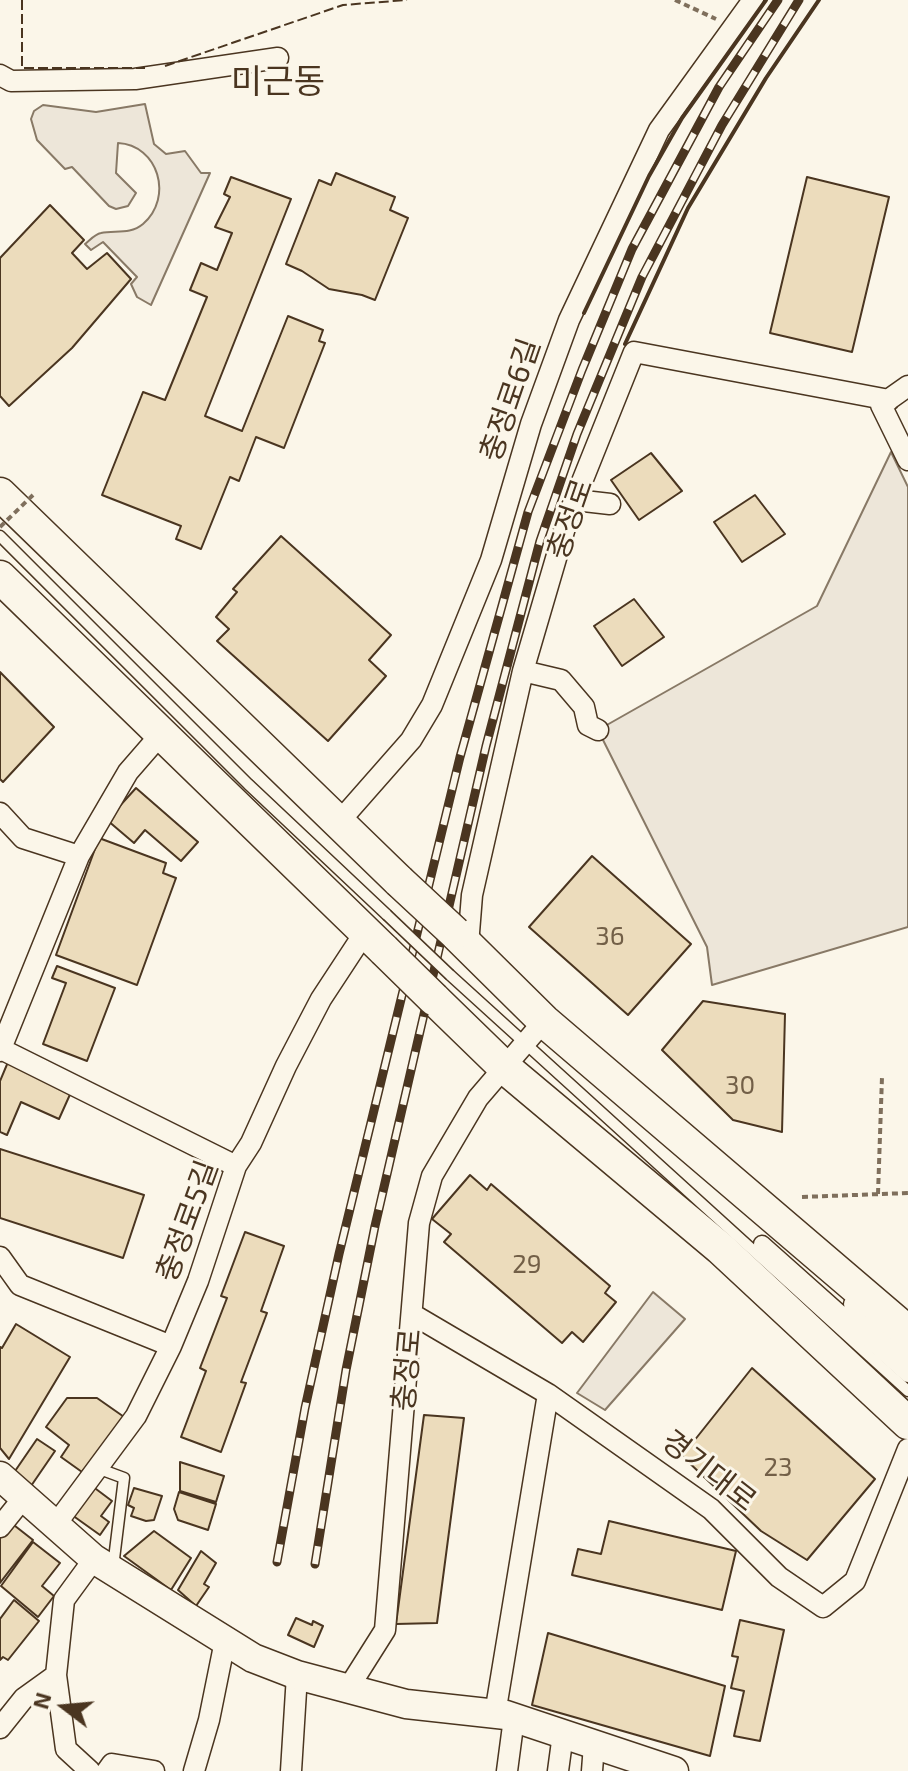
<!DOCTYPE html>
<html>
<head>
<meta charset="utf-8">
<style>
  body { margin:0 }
  #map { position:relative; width:908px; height:1771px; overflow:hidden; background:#fbf6e9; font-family:"Exo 2",sans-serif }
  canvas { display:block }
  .north { position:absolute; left:24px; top:1667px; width:80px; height:80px; -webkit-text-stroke:6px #fbf6e9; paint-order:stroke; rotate:286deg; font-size:22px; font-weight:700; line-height:32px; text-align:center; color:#4a3520 }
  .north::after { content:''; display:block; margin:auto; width:28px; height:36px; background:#4a3520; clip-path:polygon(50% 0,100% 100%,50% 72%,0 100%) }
</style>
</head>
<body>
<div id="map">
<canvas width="908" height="1771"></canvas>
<div class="north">N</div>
</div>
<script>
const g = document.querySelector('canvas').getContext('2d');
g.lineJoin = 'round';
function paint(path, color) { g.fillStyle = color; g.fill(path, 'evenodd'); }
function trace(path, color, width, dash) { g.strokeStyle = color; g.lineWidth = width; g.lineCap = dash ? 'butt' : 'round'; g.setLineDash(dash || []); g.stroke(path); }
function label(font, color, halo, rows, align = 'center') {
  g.font = font + ' "Exo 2","Noto Sans KR",sans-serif'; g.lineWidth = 6; g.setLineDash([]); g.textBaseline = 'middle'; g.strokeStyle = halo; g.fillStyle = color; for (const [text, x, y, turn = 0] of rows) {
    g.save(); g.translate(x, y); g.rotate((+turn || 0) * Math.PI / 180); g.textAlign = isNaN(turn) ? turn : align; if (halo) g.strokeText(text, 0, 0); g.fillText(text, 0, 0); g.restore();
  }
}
const green = new Path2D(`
  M145,104L154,144L166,154L185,151L201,173H210L151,305L137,297L131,284L137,277L103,242L91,250L85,244C90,240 95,234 101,233C115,230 130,235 143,224C174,197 158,145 118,143L116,173L136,193L128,206L116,209L109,206L72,167L65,169L37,140L31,119L34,111L43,105L96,112Z
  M891,452L908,487V927L712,985L707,947L598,730L817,606Z
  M653,1292L685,1319L605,1410L577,1393Z`);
const building = new Path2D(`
  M336,173L395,197L390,210L408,218L375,300L362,295L329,289L302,271L286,264L319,180L331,185Z
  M231,177L291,199L205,416L242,431L288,316L323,330L319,341L325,343L284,448L256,437L239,481L230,477L201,549L176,539L181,526L102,495L143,392L165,400L207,297L190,290L201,263L217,270L232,233L215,227L230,197L224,194Z
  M807,177L889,197L852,352L770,333Z
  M50,205L84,240L72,253L87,269L107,253L131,279L72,348L9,406L0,396V258Z
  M651,453L682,491L639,520L611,480Z
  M755,495L785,534L742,562L714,522Z
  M281,536L391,635L369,660L386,676L328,741L217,641L229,629L216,617L237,592L233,589Z
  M634,599L664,637L622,666L594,626Z
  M0,672L54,727L3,782L0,779Z
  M136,788L198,842L181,861L145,830L134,843L107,820Z
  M99,838L166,863L163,873L176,878L137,985L56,955Z
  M592,856L691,944L628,1015L529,927Z
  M57,966L115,988L87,1061L43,1044L66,983L52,978Z
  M703,1001L785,1014L782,1132L733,1120L662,1050Z
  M8,1062L72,1090L59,1119L21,1102L7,1135L0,1132V1081Z
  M0,1149L144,1195L123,1258L0,1218Z
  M470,1175L487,1190L491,1184L610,1286L605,1293L616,1302L583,1342L572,1332L562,1343L444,1242L451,1234L432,1219Z
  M245,1232L284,1246L261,1311L267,1313L241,1382L246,1383L221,1452L181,1437L206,1371L200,1368L227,1298L221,1296Z
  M16,1324L70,1357L9,1459L0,1448V1347L2,1348Z
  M752,1368L875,1479L807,1560L761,1531L682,1456Z
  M67,1398H97L127,1419L82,1472L61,1457L69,1445L46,1427Z
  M424,1415L464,1418L437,1623L396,1624Z
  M37,1439L55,1451L31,1486L13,1474Z
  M180,1462L224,1476L216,1502L180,1491Z
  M92,1486L112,1501L101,1516L109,1522L100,1535L72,1515Z
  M134,1488L162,1496L154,1520L146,1521L131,1516L134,1508L128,1505Z
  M179,1492L216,1504L208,1530L178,1520L174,1509Z
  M609,1521L736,1551L722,1610L572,1575L578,1549L601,1554Z
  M10,1522L33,1540L0,1583V1535Z
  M154,1531L191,1558L171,1590L124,1556Z
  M33,1542L60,1563L42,1586L54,1596L38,1617L1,1586Z
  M201,1551L216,1563L204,1584L209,1587L196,1606L178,1590Z
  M14,1600L39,1621L8,1660L3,1657L0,1660V1619Z
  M296,1618L312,1625L313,1621L323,1626L314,1647L288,1635Z
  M740,1620L784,1630L760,1741L734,1736L744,1691L731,1688L738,1657L732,1656Z
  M548,1633L725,1686L710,1756L532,1705Z`);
const path = new Path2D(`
  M675,0L716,19
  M878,1194L882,1077
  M802,1197L908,1193`);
const service = new Path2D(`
  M0,536L248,784L387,915
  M450,975L908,1391
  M97,1468L124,1478L113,1567`);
const pedestrian = new Path2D(`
  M762,1244L908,1374
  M852,1304L908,1357`);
const minor = new Path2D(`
  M0,75L11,81L135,79L278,58
  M908,386L881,405L908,460
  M575,500L610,504
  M523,671L561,680L584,707L588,725L598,730
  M0,813L23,838L79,856
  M338,823L411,740L432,705L491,560L531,424L569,320L659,130L753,0
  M468,945L472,895L523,671L569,514L634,352L889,400
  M1,1049L236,1166
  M0,1051L79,856L128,772L161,734
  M0,1257L20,1285L171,1346
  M412,1314L548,1394L711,1509L779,1577L823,1607L855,1581L908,1449
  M56,1524L136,1416L171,1346L198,1281L236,1166L251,1143L286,1066L321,999L365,932
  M0,1527L24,1497
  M56,1675L66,1749L90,1771
  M349,1687L385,1630L419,1223L432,1176L478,1098L544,1021
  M495,1714L548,1394
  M0,1728L24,1698L56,1675L64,1600L94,1559
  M107,1771L112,1764L154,1771
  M194,1771L209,1720L225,1641
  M291,1771L297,1675
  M507,1771L514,1718
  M558,1771L563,1734
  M592,1771L594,1745`);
const secondary = new Path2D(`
  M0,1476L94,1559L253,1658L297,1675L406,1704L506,1715L674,1771`);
const primary = new Path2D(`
  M0,494L399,881
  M0,577L384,950
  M455,933L544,1021L908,1332
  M434,999L504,1067L720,1248L908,1423`);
const rail = new Path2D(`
  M277,1562L305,1408L339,1254L460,757L528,512L582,370L632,249L719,87L778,0
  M315,1564L346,1370L375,1226L486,746L540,541L577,434L642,277L722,125L799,0`);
const pathBridge = new Path2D(`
  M0,527L33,495`);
const serviceBridge = new Path2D(`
  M387,915L450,975`);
const primaryBridge = new Path2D(`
  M399,881L455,933
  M384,950L434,999`);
const fence = new Path2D(`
  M22,0V68H145
  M165,66L343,5L407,0`);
const wall = new Path2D(`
  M584,313L649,176L682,118L766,0
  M625,344L688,208L766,78L819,0`);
const numberNames = [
  ["36",610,936],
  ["30",740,1085],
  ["29",527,1264],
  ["23",778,1467]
];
const streetNames = [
  ["충정로6길",510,400,-71],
  ["충정로",570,519,-71],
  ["충정로5길",187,1221,-70],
  ["충정로",407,1370,-85],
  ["경기대로",709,1471,38]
];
const quarterNames = [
  ["미근동",278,82]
];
paint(green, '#ede6d9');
trace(green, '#887966', 2);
paint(building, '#ecdcbc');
trace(building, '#4a3520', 2);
trace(service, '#4a3520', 13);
trace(pedestrian, '#4a3520', 19);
trace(minor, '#4a3520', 23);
trace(secondary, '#4a3520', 31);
trace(primary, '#4a3520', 35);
trace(path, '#7f6f5c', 4, [6, 4]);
trace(service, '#fbf6e9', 10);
trace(pedestrian, '#fbf6e9', 16);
trace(minor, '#fbf6e9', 20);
trace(secondary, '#fbf6e9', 28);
trace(primary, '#fbf6e9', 32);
trace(rail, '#4a3520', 9);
trace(rail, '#fbf6e9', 6, [18]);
trace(serviceBridge, '#4a3520', 13, []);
trace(primaryBridge, '#4a3520', 35, []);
trace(pathBridge, '#7f6f5c', 4, [6, 4]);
trace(serviceBridge, '#fbf6e9', 10);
trace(primaryBridge, '#fbf6e9', 32);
trace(fence, '#4a3520', 2, [10, 4]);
trace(wall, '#4a3520', 4);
label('26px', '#725f47', null, numberNames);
label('30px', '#4a3520', '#fbf6e9', streetNames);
label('34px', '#4a3520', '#fbf6e9', quarterNames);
</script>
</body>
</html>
